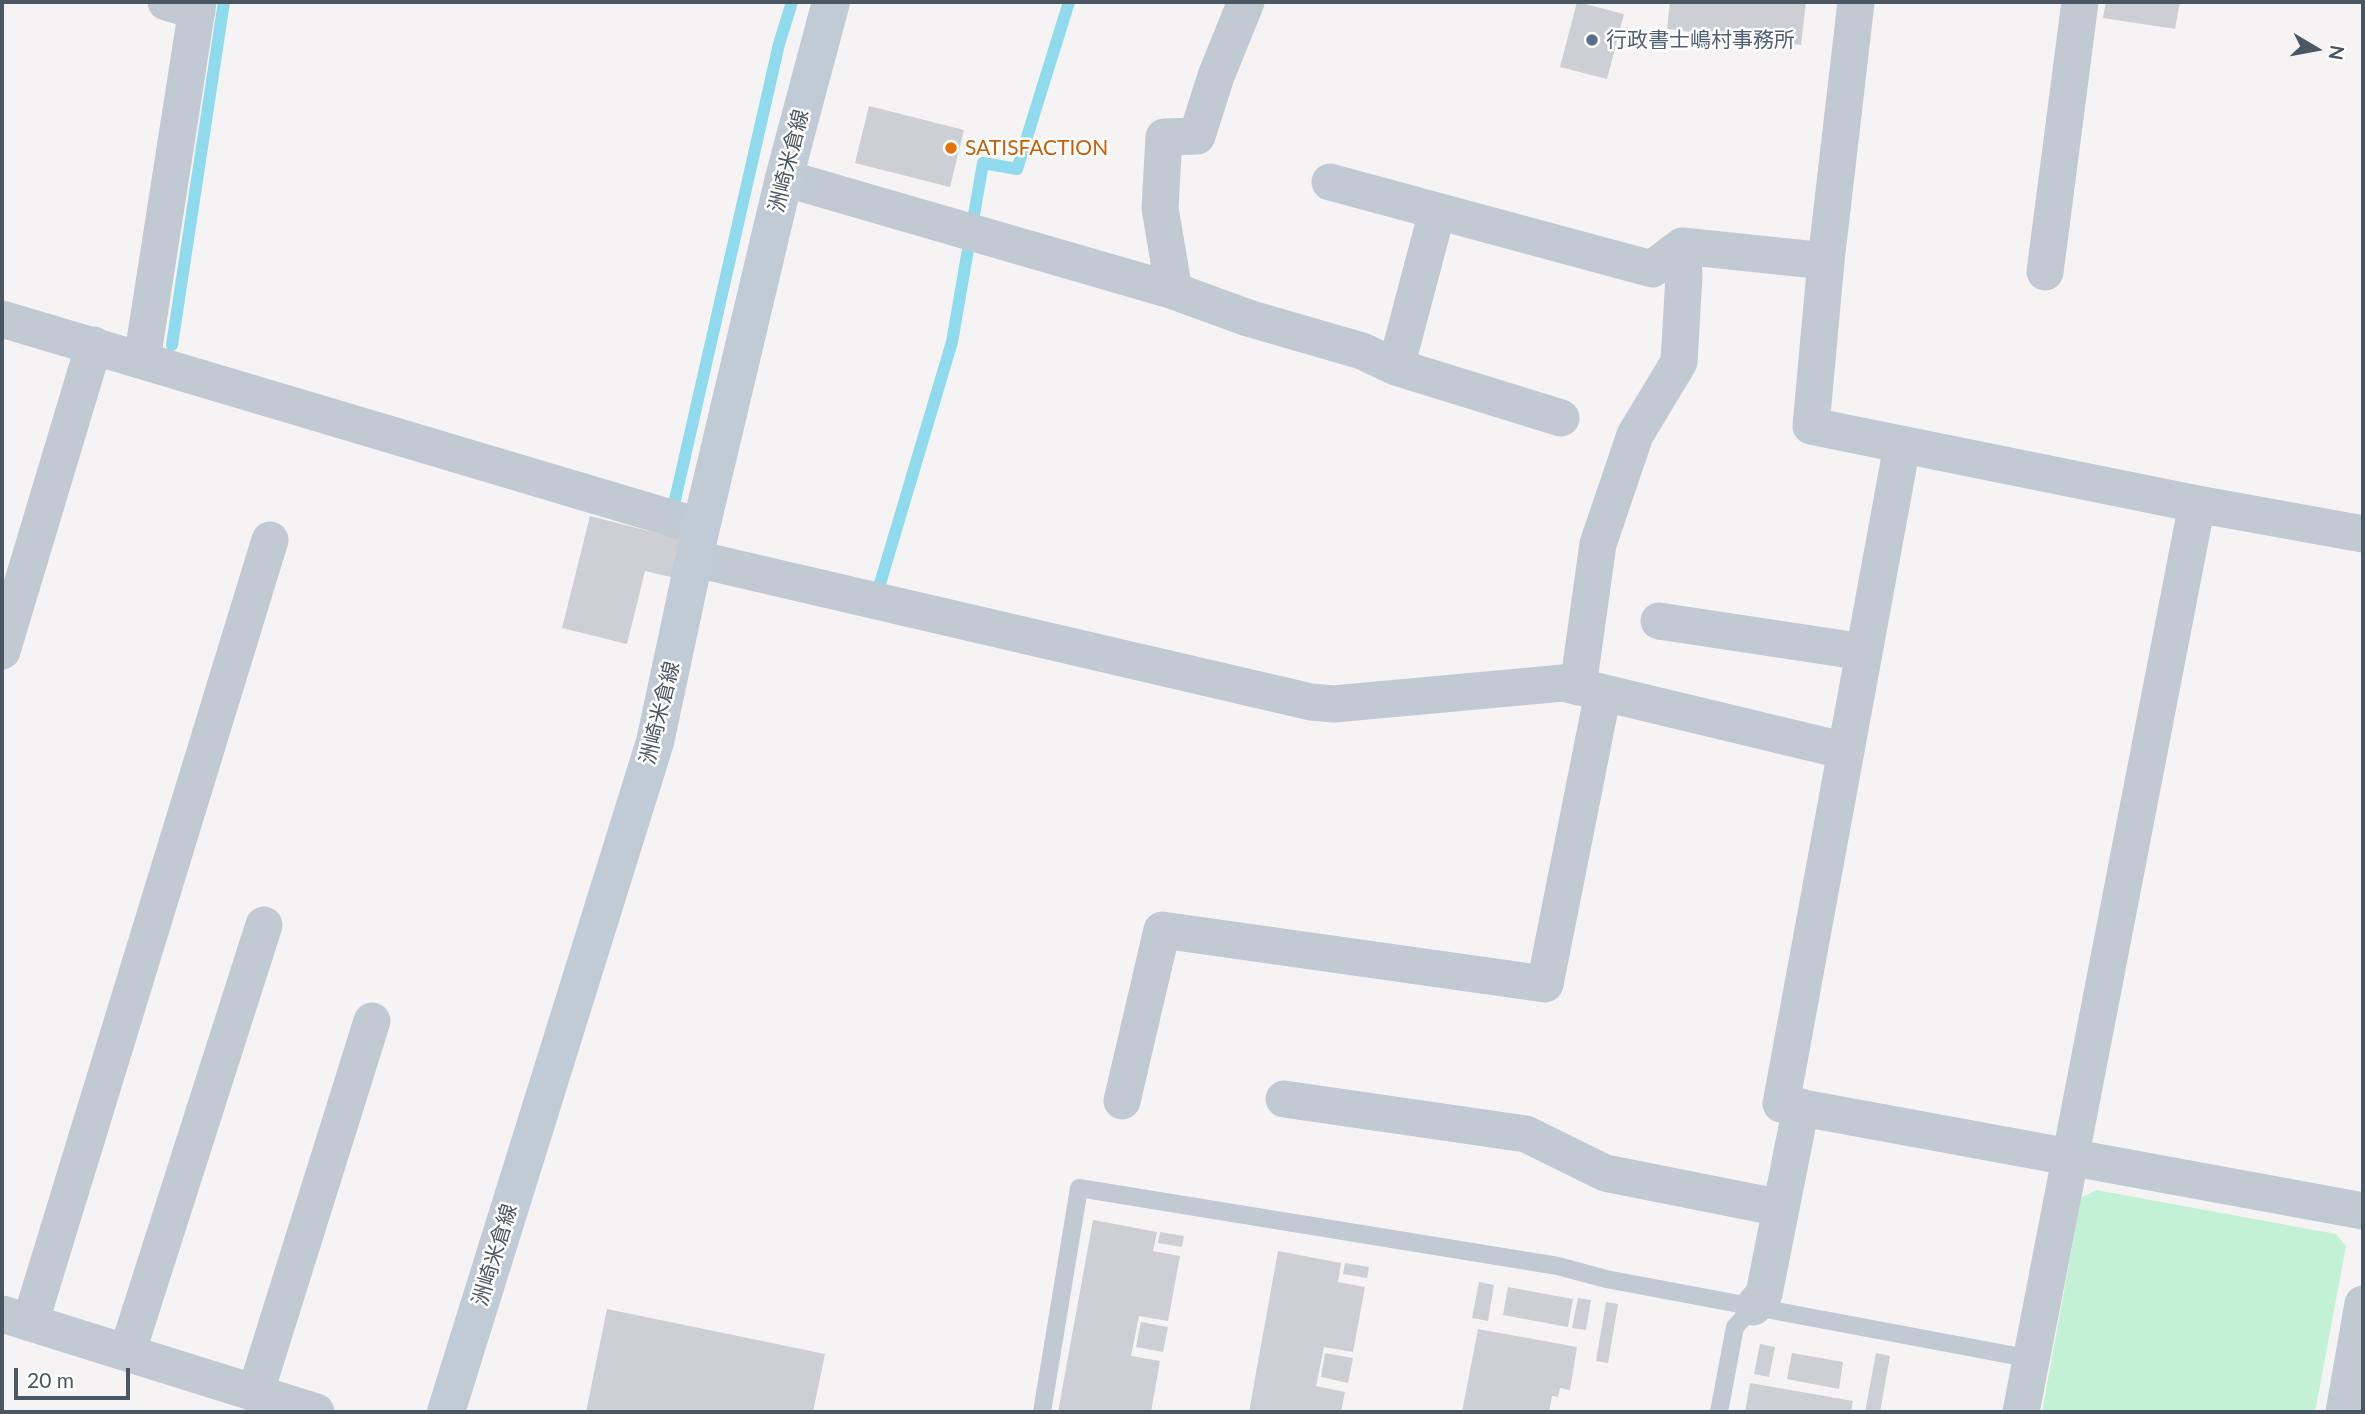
<!DOCTYPE html>
<html>
<head>
<meta charset="utf-8">
<style>
  body { margin:0 }
  #map { position:relative; width:2365px; height:1414px; overflow:hidden; background:#f5f3f3; font-family:Lato,sans-serif }
  canvas { display:block }
  .frame { position:absolute; inset:0; border:4px solid #4a5661; pointer-events:none }
  .north { position:absolute; left:2281px; top:14px; width:70px; height:70px; -webkit-text-stroke:5px #fff; paint-order:stroke; rotate:100deg; font-size:19px; font-weight:700; line-height:28px; text-align:center; color:#4a5661 }
  .north::after { content:''; display:block; margin:auto; width:24px; height:32px; background:#4a5661; clip-path:polygon(50% 0,100% 100%,50% 72%,0 100%) }
  .scale { position:absolute; left:14px; top:1368px; width:116px; height:32px; box-sizing:border-box; border:4px solid #4a5661; border-top:0; padding-left:9px; font-size:21px; line-height:24px; white-space:nowrap; color:#4a5661; -webkit-text-stroke:5px #fff; paint-order:stroke }
</style>
</head>
<body>
<div id="map">
<canvas width="2365" height="1414"></canvas>
<div class="frame"></div>
<div class="north">N</div>
<div class="scale">20 m</div>
</div>
<script>
const g = document.querySelector('canvas').getContext('2d');
g.lineJoin = 'round';
function paint(path, color) { g.fillStyle = color; g.fill(path, 'evenodd'); }
function trace(path, color, width, dash) { g.strokeStyle = color; g.lineWidth = width; g.lineCap = dash ? 'butt' : 'round'; g.setLineDash(dash || []); g.stroke(path); }
function label(font, color, halo, rows, align = 'center') {
  g.font = font + ' Lato,"Noto Sans JP",sans-serif'; g.lineWidth = 5; g.setLineDash([]); g.textBaseline = 'middle'; g.strokeStyle = halo; g.fillStyle = color; for (const [text, x, y, turn = 0] of rows) {
    g.save(); g.translate(x, y); g.rotate((+turn || 0) * Math.PI / 180); g.textAlign = isNaN(turn) ? turn : align; if (halo) g.strokeText(text, 0, 0); g.fillText(text, 0, 0); g.restore();
  }
}
const green = new Path2D(`
  M2096,1190L2336,1234L2346,1246L2315,1412H2042L2081,1198Z`);
const stream = new Path2D(`
  M172,345L224,2
  M675,500L779,44L792,2
  M879,587L952,342L983,163L1017,169L1069,2`);
const building = new Path2D(`
  M1577,2L1624,14L1607,79L1560,67Z
  M1670,2H1806L1801,45L1667,29Z
  M2106,2H2180L2175,29L2103,18Z
  M869,106L964,130L950,187L855,163Z
  M590,516L684,540L675,578L645,571L627,644L562,628Z
  M1093,1220L1157,1232L1153,1251L1180,1256L1168,1321L1139,1316L1131,1356L1160,1361L1151,1412H1058Z
  M1160,1232L1184,1236L1182,1247L1158,1243Z
  M1278,1251L1341,1263L1338,1282L1365,1287L1353,1352L1324,1347L1316,1386L1345,1392L1341,1412H1249Z
  M1345,1263L1369,1267L1367,1278L1343,1274Z
  M1479,1282L1494,1285L1488,1321L1472,1318Z
  M1508,1287L1573,1299L1568,1327L1503,1315Z
  M1578,1298L1591,1300L1586,1330L1572,1328Z
  M1606,1302L1618,1304L1608,1363L1596,1361Z
  M607,1309L825,1354L813,1412H586Z
  M1141,1322L1168,1327L1163,1352L1136,1347Z
  M1478,1329L1577,1347L1570,1390L1560,1388L1558,1397L1552,1396L1549,1412H1462Z
  M1760,1344L1775,1347L1769,1377L1754,1374Z
  M1325,1353L1353,1358L1348,1383L1321,1377Z
  M1792,1353L1843,1362L1839,1389L1787,1379Z
  M1876,1353L1890,1356L1880,1412H1865Z
  M1750,1383L1853,1401L1851,1412H1745Z`);
const lane = new Path2D(`
  M1042,1412L1079,1188L1558,1266L1606,1279L2032,1359
  M1719,1412L1735,1327L1753,1307`);
const street = new Path2D(`
  M166,2L197,11
  M1856,2L1826,261L1811,426L2197,504L2363,534
  M784,178L1174,291L1248,318L1362,351L1396,367L1561,418
  M1330,182L1652,269L1682,246L1826,261
  M2045,272L2080,2
  M1174,291L1160,208L1164,137L1197,136L1216,76L1246,2
  M2,319L701,527
  M142,360L198,2
  M1396,367L1437,212
  M1902,446L1781,1104L2363,1211
  M696,559L1311,702L1334,704L1563,683L1846,751
  M1659,621L1864,652
  M2,651L94,345
  M1578,687L1598,544L1635,435L1679,362L1684,275L1682,246
  M1284,1099L1526,1134L1605,1173L1781,1208
  M1122,1101L1162,930L1545,984L1603,693
  M1753,1307L1764,1294L1801,1107
  M2,1314L316,1412
  M30,1323L270,540
  M127,1353L264,925
  M255,1394L372,1021
  M2021,1412L2197,504
  M2344,1412L2363,1304`);
const secondary = new Path2D(`
  M446,1412L655,742L701,527L784,178L831,2`);
const markers = [
  [1592,40,7,"#5c6f8a"],
  [951,148,7,"#e8710a"]
];
const serviceNames = [
  ["行政書士嶋村事務所",1606,40]
];
const foodNames = [
  ["SATISFACTION",965,148]
];
const streetNames = [
  ["洲崎米倉線",789,161,-76],
  ["洲崎米倉線",660,713,-76],
  ["洲崎米倉線",495,1255,-73]
];
paint(green, '#c3f1d5');
trace(stream, '#90daee', 12);
paint(building, '#cdcfd5');
trace(lane, '#c1cad2', 18);
trace(street, '#c1cad2', 37);
trace(secondary, '#c1cbd6', 38);
for (const [x, y, r, color] of markers) { const dot = new Path2D(); dot.arc(x, y, r, 0, 2 * Math.PI); g.fillStyle = color; g.fill(dot); trace(dot, '#fff', 2.5); }
label('21px', '#4e5e75', '#fff', serviceNames, 'left');
label('21px', '#c56008', '#fff', foodNames, 'left');
label('21px', '#4a5661', '#fff', streetNames);
</script>
</body>
</html>
